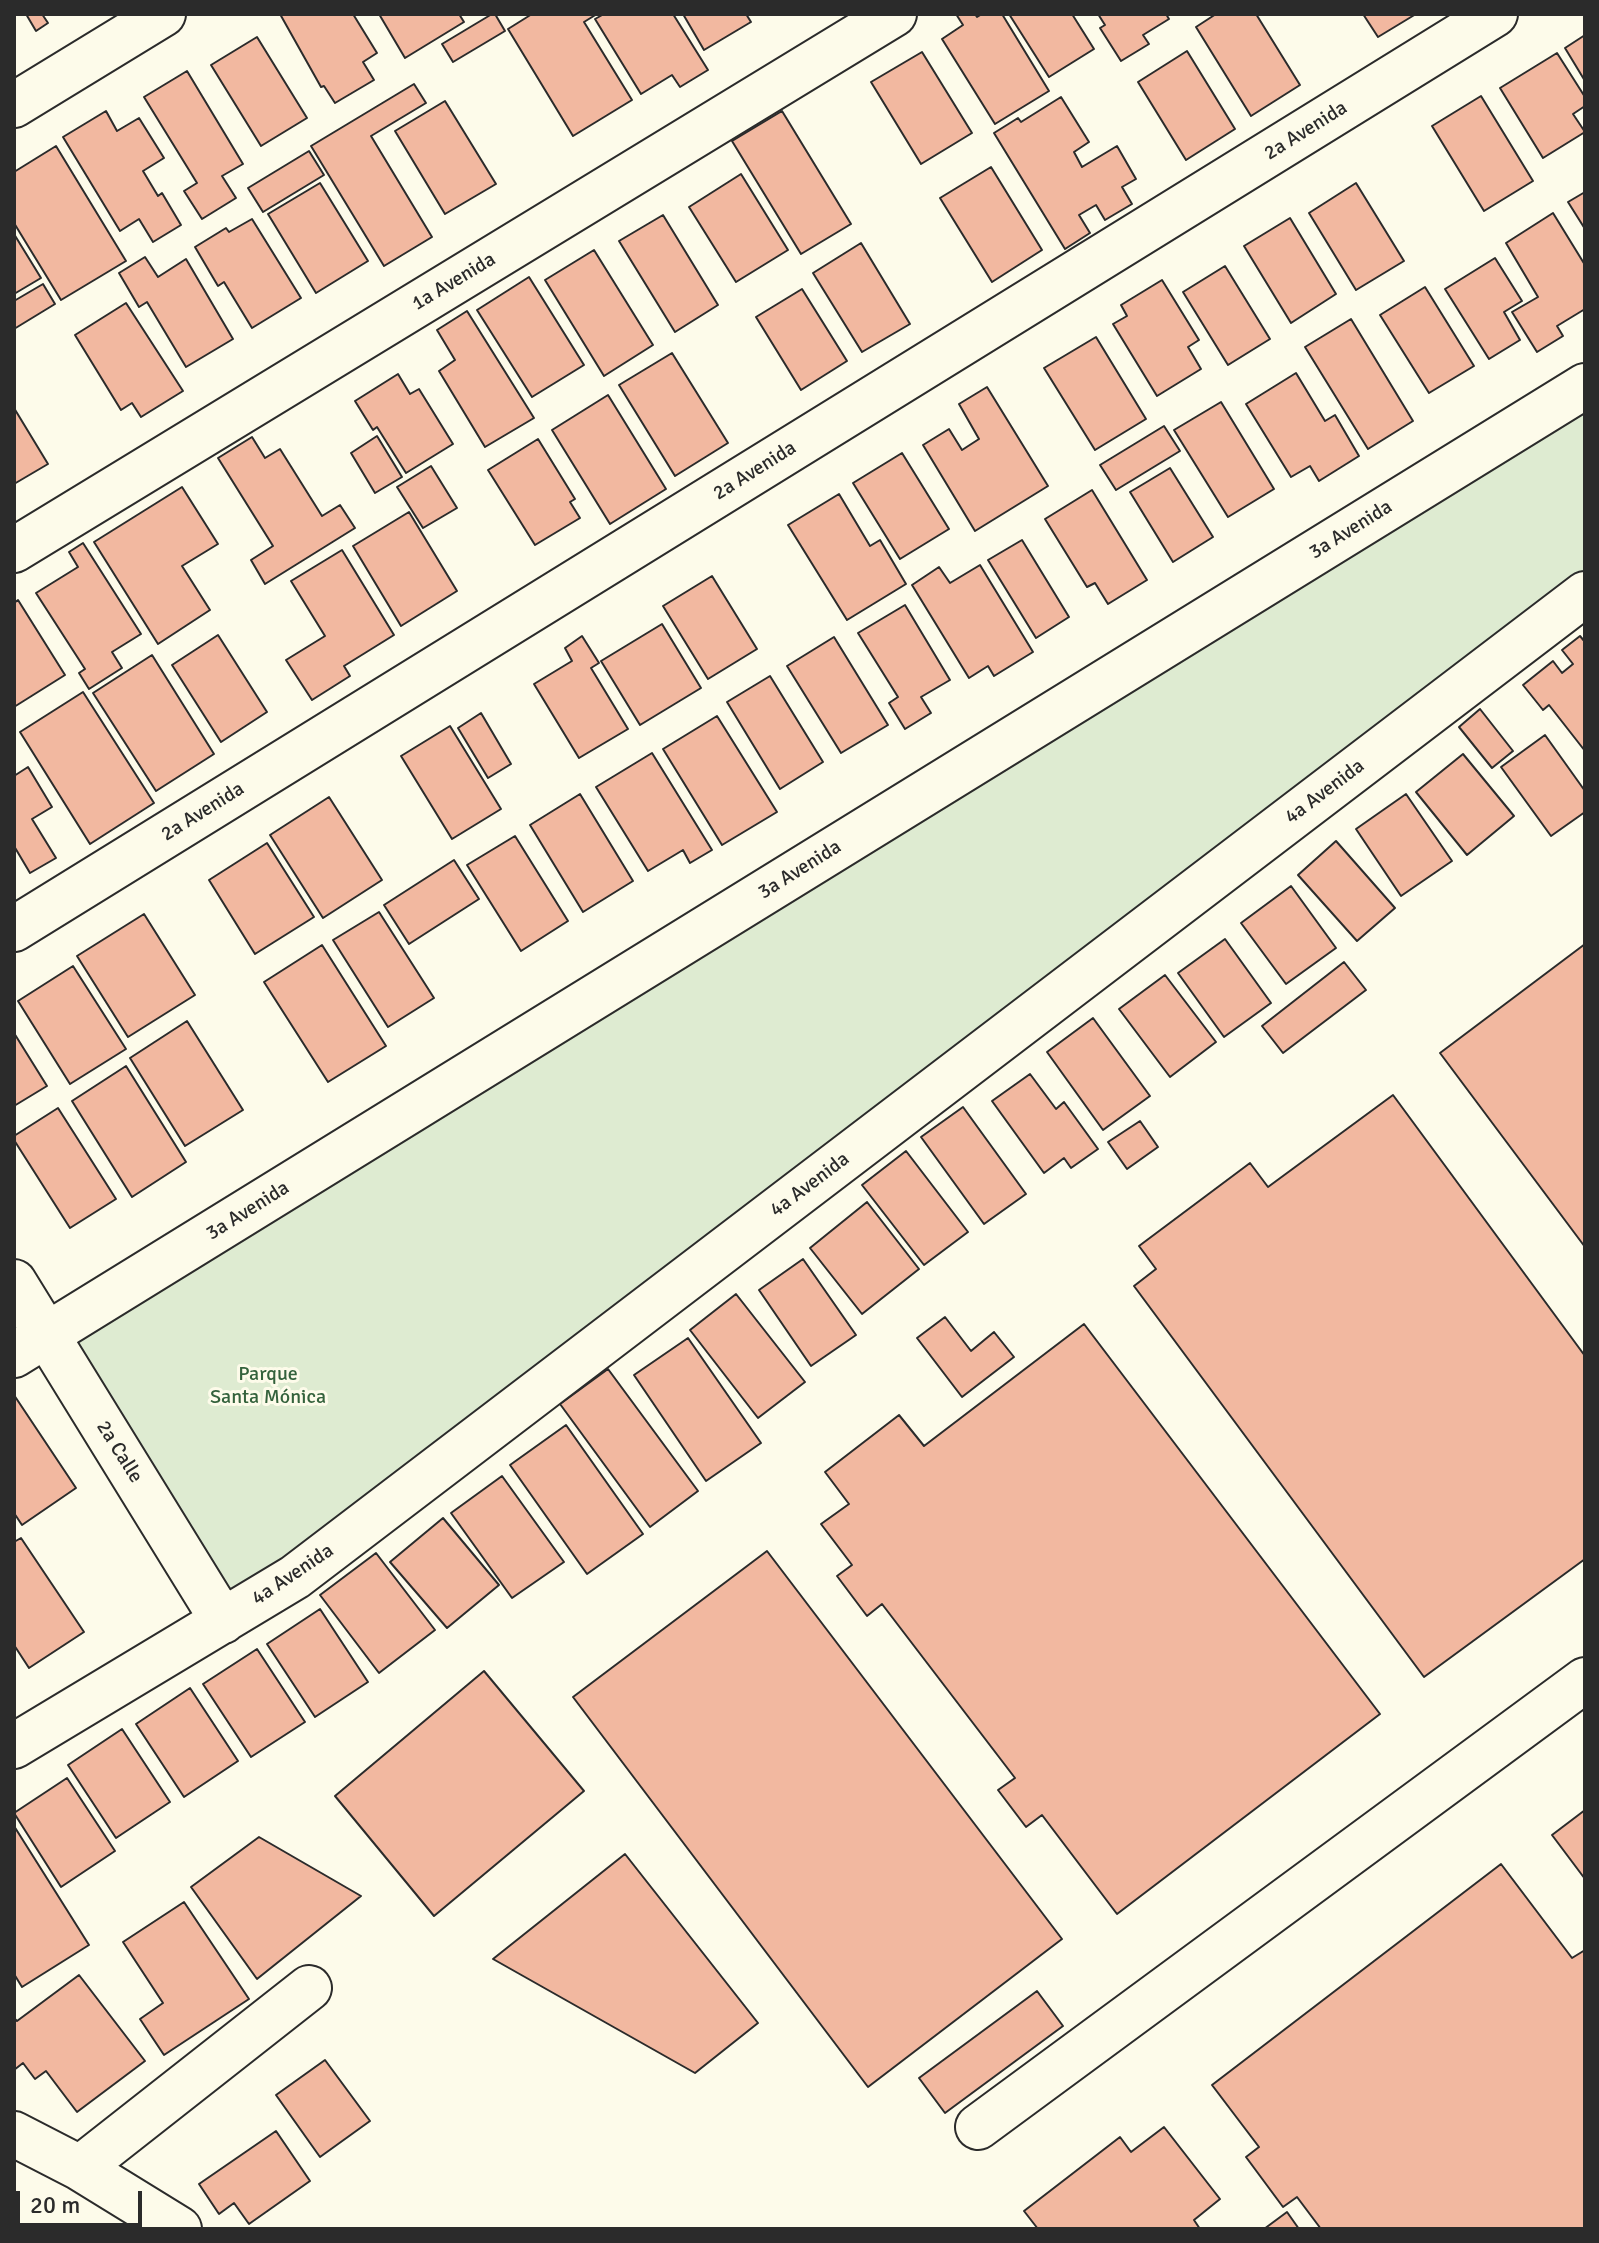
<!DOCTYPE html>
<html>
<head>
<meta charset="utf-8">
<style>
  body { margin:0 }
  #map { position:relative; width:1599px; height:2243px; overflow:hidden; background:#fdfbea; font-family:Signika,sans-serif }
  canvas { display:block }
  .frame { position:absolute; inset:0; border:16px solid #2b2b2b; pointer-events:none }
  .scale { position:absolute; left:16px; top:2191px; width:126px; height:36px; box-sizing:border-box; border:4px solid #2b2b2b; border-top:0; padding-left:10px; font-size:24px; line-height:28px; white-space:nowrap; color:#2b2b2b; -webkit-text-stroke:6px #fdfbea; paint-order:stroke }
</style>
</head>
<body>
<div id="map">
<canvas width="1599" height="2243"></canvas>
<div class="frame"></div>
<div class="scale">20 m</div>
</div>
<script>
const g = document.querySelector('canvas').getContext('2d');
g.lineJoin = 'round';
function paint(path, color) { g.fillStyle = color; g.fill(path, 'evenodd'); }
function trace(path, color, width, dash) { g.strokeStyle = color; g.lineWidth = width; g.lineCap = dash ? 'butt' : 'round'; g.setLineDash(dash || []); g.stroke(path); }
function label(font, color, halo, rows, align = 'center') {
  g.font = font + ' Signika,sans-serif'; g.lineWidth = 6; g.setLineDash([]); g.textBaseline = 'middle'; g.strokeStyle = halo; g.fillStyle = color; for (const [text, x, y, turn = 0] of rows) {
    g.save(); g.translate(x, y); g.rotate((+turn || 0) * Math.PI / 180); g.textAlign = isNaN(turn) ? turn : align; if (halo) g.strokeText(text, 0, 0); g.fillText(text, 0, 0); g.restore();
  }
}
const green = new Path2D(`
  M1585,386V593L223,1621L47,1335Z`);
const building = new Path2D(`
  M26,14H42L48,23L36,31Z
  M280,14H353L377,53L363,62L374,80L335,103L324,86L321,87Z
  M379,14H459L464,22L405,58Z
  M492,14H495L505,31L453,62L442,44Z
  M532,14H597L584,22L632,100L573,136L508,29Z
  M604,14H673L708,70L680,87L672,75L641,94L595,19Z
  M683,14H746L751,22L704,50Z
  M956,14H975L977,17L982,14H1002L1049,91L995,124L942,39L963,25Z
  M1009,14H1072L1094,49L1049,77Z
  M1098,14H1166L1169,19L1143,35L1149,44L1121,61L1100,28L1105,25Z
  M1216,14H1256L1300,85L1251,116L1196,27Z
  M1363,14H1416L1378,37Z
  M1585,35V81L1565,48Z
  M257,37L307,118L261,146L211,65Z
  M1187,51L1235,129L1186,160L1138,82Z
  M922,52L972,133L921,164L871,82Z
  M1557,53L1585,97V106L1573,114L1585,132L1543,158L1500,88Z
  M187,71L243,164L222,176L236,198L202,219L184,191L197,183L144,97Z
  M414,84L426,103L371,136L432,237L384,266L311,146Z
  M1481,96L1533,181L1484,211L1432,126Z
  M1061,97L1089,142L1074,152L1082,167L1117,146L1136,179L1122,187L1132,204L1105,220L1096,205L1079,215L1090,233L1065,249L994,133L1018,118L1021,122Z
  M445,101L496,184L445,214L395,131Z
  M106,111L117,131L139,118L164,158L143,171L158,196L162,193L181,225L153,242L139,219L120,231L63,137Z
  M782,111L851,224L801,254L732,141Z
  M56,146L126,261L61,300L14,223V172Z
  M309,151L324,175L263,212L248,188Z
  M991,167L1042,250L992,282L940,198Z
  M741,174L788,250L736,282L689,207Z
  M320,183L368,261L316,293L268,214Z
  M1356,183L1404,261L1356,290L1309,213Z
  M1585,192V229L1568,202Z
  M1553,213L1585,265V309L1557,326L1563,336L1537,352L1512,312L1538,297L1506,243Z
  M663,215L718,305L675,332L619,241Z
  M1290,218L1336,294L1291,323L1244,246Z
  M252,219L301,298L252,328L224,282L218,286L195,247L226,228L229,232Z
  M14,234L41,278L14,294Z
  M861,243L910,324L862,352L813,273Z
  M594,250L653,345L604,376L545,280Z
  M145,257L158,277L186,259L233,339L186,367L147,302L139,307L119,273Z
  M1495,258L1522,301L1504,312L1520,340L1489,359L1445,289Z
  M1225,266L1270,339L1228,365L1183,292Z
  M529,277L584,365L532,397L477,310Z
  M1162,280L1199,340L1188,347L1201,369L1157,396L1113,324L1127,316L1121,305Z
  M43,284L55,304L14,329V301Z
  M1425,287L1474,366L1429,393L1380,315Z
  M802,289L847,361L801,390L756,317Z
  M126,303L183,391L141,417L132,403L121,410L75,335Z
  M467,311L534,418L485,447L439,371L455,360L437,330Z
  M1351,319L1413,421L1368,449L1305,347Z
  M1096,337L1146,419L1095,450L1044,368Z
  M672,353L728,443L675,476L619,385Z
  M1296,373L1325,421L1335,415L1359,456L1319,481L1310,466L1291,477L1246,404Z
  M398,374L410,394L419,389L453,444L406,473L377,427L373,430L355,401Z
  M987,387L1048,486L975,531L923,445L949,429L962,450L979,439L959,404Z
  M608,395L666,489L610,524L552,430Z
  M1221,402L1274,489L1228,517L1174,430Z
  M14,408L48,464L14,484Z
  M1164,426L1180,451L1116,490L1100,465Z
  M377,436L402,477L375,493L351,453Z
  M252,437L265,458L280,449L322,516L340,505L355,528L265,584L251,560L273,546L218,458Z
  M538,439L575,499L570,502L580,518L535,545L488,470Z
  M902,453L949,529L900,559L853,483Z
  M431,466L457,508L423,528L397,487Z
  M1170,468L1213,537L1173,562L1130,492Z
  M182,487L218,544L182,566L210,610L158,644L94,542Z
  M1092,490L1147,580L1108,604L1095,583L1087,587L1045,519Z
  M839,494L870,546L880,540L906,584L847,620L788,525Z
  M409,512L457,591L401,626L353,546Z
  M1022,540L1069,617L1036,638L988,560Z
  M83,543L141,634L112,652L122,668L89,689L79,673L85,669L36,593L78,567L69,552Z
  M342,550L394,635L344,666L350,676L312,700L286,660L325,636L291,581Z
  M980,565L1033,652L994,676L988,666L969,678L912,585L939,567L950,583Z
  M712,576L757,649L708,679L663,606Z
  M18,600L65,675L14,707V603Z
  M905,605L950,680L921,697L931,713L905,729L889,703L898,697L858,633Z
  M662,624L701,688L640,725L601,661Z
  M218,635L267,712L221,742L172,665Z
  M582,636L599,663L591,668L628,729L579,758L534,684L572,661L565,648Z
  M1580,636L1585,642V751L1549,705L1543,710L1523,685L1553,661L1562,673L1573,664L1562,650Z
  M834,637L888,725L841,753L787,666Z
  M152,655L214,754L156,791L93,693Z
  M770,676L823,762L780,789L727,702Z
  M83,692L154,803L90,844L20,732Z
  M1480,709L1513,751L1492,768L1459,727Z
  M481,713L511,764L488,778L458,728Z
  M717,716L777,812L722,845L663,749Z
  M450,726L501,809L452,839L401,756Z
  M1545,735L1585,791V812L1551,836L1501,767Z
  M652,753L712,850L690,863L683,850L648,871L596,787Z
  M1463,754L1514,816L1467,855L1416,792Z
  M28,767L52,807L32,819L56,858L30,873L14,846V776Z
  M580,794L633,881L583,912L530,825Z
  M1406,794L1452,861L1401,896L1356,829Z
  M329,797L382,880L323,918L270,835Z
  M515,836L568,921L521,951L467,865Z
  M1336,841L1395,908L1357,941L1298,875Z
  M267,843L314,917L255,954L209,880Z
  M454,860L479,899L409,944L384,905Z
  M1291,886L1336,948L1286,984L1241,923Z
  M379,912L434,998L388,1027L333,940Z
  M144,914L195,995L128,1037L77,956Z
  M1225,939L1271,1003L1224,1037L1178,973Z
  M1585,944V1247L1440,1053Z
  M322,945L386,1046L328,1082L264,982Z
  M1344,962L1366,990L1283,1053L1262,1026Z
  M73,966L126,1049L70,1084L18,1001Z
  M1165,975L1216,1042L1170,1077L1119,1009Z
  M1093,1018L1150,1096L1103,1130L1047,1052Z
  M187,1021L243,1110L185,1146L130,1058Z
  M14,1033L47,1086L14,1106Z
  M126,1066L186,1162L132,1197L72,1101Z
  M1030,1074L1056,1109L1064,1102L1098,1149L1071,1168L1064,1158L1044,1173L992,1101Z
  M1393,1095L1585,1356V1559L1424,1677L1134,1286L1156,1269L1139,1246L1250,1163L1268,1187Z
  M963,1107L1026,1194L984,1224L921,1137Z
  M58,1108L116,1199L70,1228L14,1140V1136Z
  M1140,1121L1158,1147L1127,1169L1108,1142Z
  M906,1151L968,1232L924,1265L862,1185Z
  M867,1202L919,1269L862,1314L810,1248Z
  M803,1259L856,1335L811,1366L759,1290Z
  M736,1294L805,1382L758,1418L690,1330Z
  M945,1317L971,1351L994,1332L1014,1357L962,1397L917,1338Z
  M1084,1324L1380,1714L1117,1914L1042,1815L1026,1827L998,1790L1015,1778L882,1604L867,1616L837,1576L852,1565L821,1524L849,1504L825,1472L899,1415L924,1446Z
  M688,1338L761,1443L706,1481L634,1375Z
  M608,1369L698,1491L650,1527L560,1404Z
  M14,1395L76,1488L22,1525L14,1513Z
  M566,1425L643,1534L587,1574L510,1465Z
  M502,1476L564,1562L512,1598L451,1513Z
  M443,1518L499,1585L447,1628L390,1562Z
  M21,1538L84,1632L29,1668L14,1645V1542Z
  M767,1551L1062,1939L868,2087L573,1697Z
  M376,1553L435,1630L379,1673L320,1595Z
  M320,1609L368,1682L315,1717L267,1644Z
  M257,1649L305,1722L251,1757L203,1684Z
  M484,1671L584,1791L434,1916L335,1796Z
  M190,1688L238,1761L184,1797L136,1724Z
  M122,1729L170,1802L116,1838L68,1765Z
  M67,1778L115,1851L61,1887L14,1813Z
  M1585,1810V1879L1552,1835Z
  M14,1826L89,1945L22,1987L14,1974Z
  M259,1837L361,1896L257,1979L191,1887Z
  M625,1854L758,2023L695,2073L493,1959Z
  M1501,1864L1572,1958L1585,1950V2229H1321L1297,2197L1283,2207L1246,2157L1259,2147L1212,2085Z
  M184,1902L249,1999L164,2055L140,2019L163,2003L123,1942Z
  M79,1975L145,2061L77,2112L46,2071L35,2079L23,2063L14,2070V2018L17,2021Z
  M1037,1991L1063,2026L945,2113L919,2078Z
  M325,2060L370,2121L320,2157L276,2095Z
  M1164,2127L1220,2199L1194,2220L1200,2229H1038L1024,2211L1120,2137L1131,2152Z
  M276,2131L310,2181L249,2224L234,2203L219,2214L199,2184Z
  M1287,2212L1299,2229H1264Z`);
const minor = new Path2D(`
  M14,105L163,14
  M14,550L894,14
  M14,929L1495,14
  M14,1282L223,1621
  M14,1355L1585,386
  M14,1746L295,1577L1585,594
  M978,2127L1585,1680
  M14,2134L80,2168L179,2229
  M80,2168L309,1988`);
const streetNames = [
  ["2a Avenida",1306,131,-32],
  ["1a Avenida",454,282,-31],
  ["2a Avenida",755,471,-32],
  ["3a Avenida",1351,530,-32],
  ["4a Avenida",1325,792,-37],
  ["2a Avenida",203,812,-32],
  ["3a Avenida",800,870,-32],
  ["4a Avenida",810,1185,-37],
  ["3a Avenida",248,1211,-32],
  ["2a Calle",119,1452,58],
  ["4a Avenida",293,1575,-34]
];
const parkNames = [
  ["Parque",268,1375],
  ["Santa Mónica",268,1398]
];
paint(green, '#deebd1');
trace(green, '#74746e', 2);
paint(building, '#f2b8a0');
trace(building, '#2b2b2b', 2);
trace(minor, '#2b2b2b', 48);
trace(minor, '#fdfbea', 44);
label('20px', '#2b2b2b', '#fdfbea', streetNames);
label('20px', '#34623c', '#fdfbea', parkNames);
</script>
</body>
</html>
